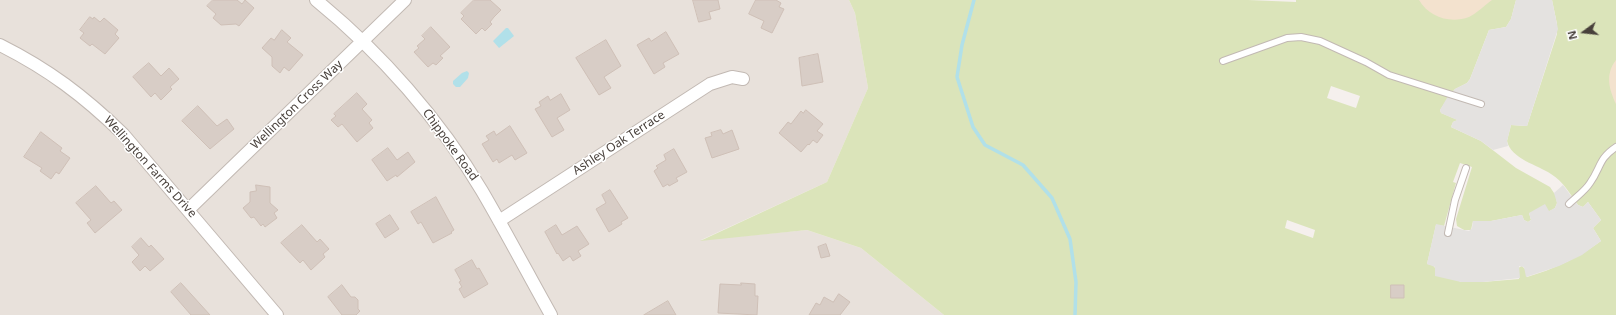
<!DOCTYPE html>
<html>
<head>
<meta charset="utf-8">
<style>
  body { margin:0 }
  #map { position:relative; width:1616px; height:315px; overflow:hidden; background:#f5f0ed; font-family:"Noto Sans",sans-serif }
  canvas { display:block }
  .north { position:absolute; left:1564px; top:12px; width:40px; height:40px; -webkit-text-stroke:3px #fff; paint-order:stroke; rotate:255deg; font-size:11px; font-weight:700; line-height:16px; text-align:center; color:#48403b }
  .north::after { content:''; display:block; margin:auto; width:14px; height:18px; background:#48403b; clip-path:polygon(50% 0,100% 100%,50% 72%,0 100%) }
</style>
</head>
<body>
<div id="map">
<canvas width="1616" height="315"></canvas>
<div class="north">N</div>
</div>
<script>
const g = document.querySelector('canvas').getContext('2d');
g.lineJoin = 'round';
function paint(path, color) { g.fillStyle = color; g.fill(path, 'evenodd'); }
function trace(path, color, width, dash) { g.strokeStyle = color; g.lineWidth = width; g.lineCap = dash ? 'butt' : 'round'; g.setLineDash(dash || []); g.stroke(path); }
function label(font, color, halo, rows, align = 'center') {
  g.font = font + ' "Noto Sans",sans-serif'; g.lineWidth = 3; g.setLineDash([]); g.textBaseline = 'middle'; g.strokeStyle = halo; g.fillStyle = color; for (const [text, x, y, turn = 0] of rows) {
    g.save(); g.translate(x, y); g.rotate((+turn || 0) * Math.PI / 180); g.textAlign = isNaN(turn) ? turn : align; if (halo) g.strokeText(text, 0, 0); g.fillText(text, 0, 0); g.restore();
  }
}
const residential = new Path2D(`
  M0,0H849L855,13L868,88L827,182L701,240L807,230L861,248L944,315H0Z`);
const green = new Path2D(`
  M849,0H1248L1296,2V0H1516L1511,19L1506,27L1489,30L1470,79L1467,83L1455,89L1440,110L1441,113L1458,120L1453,122L1451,127L1481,141L1516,168L1550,187L1556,196L1557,203L1555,208L1550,211L1529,213L1531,220L1528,222L1524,220L1522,215L1491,221H1473L1471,230H1464L1457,226L1456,219L1472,167L1460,163L1453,182L1456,183L1444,226L1436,225L1427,264L1433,265L1435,268L1461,282H1483L1519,279L1518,268L1522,266L1525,269L1527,277C1554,269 1578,258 1601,241L1593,228L1601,220L1588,202L1583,207L1578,205C1570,194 1563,181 1551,174C1538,165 1511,159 1507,141L1511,125L1527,126L1557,34V24L1552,0H1616V315H944L861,248L807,230L700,241L827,182L868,88L855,13ZM1331,86L1360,96L1356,108L1327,98ZM1287,220L1315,230L1313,238L1285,228Z`);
const sand = new Path2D(`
  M1419,0H1492C1485,5 1476,14 1469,17C1450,24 1429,17 1419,0Z
  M1616,60V104C1609,89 1605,74 1616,60Z`);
const parking = new Path2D(`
  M1516,0H1552L1558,29L1527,126L1511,125L1507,141L1508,146L1493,150L1481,141L1451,127L1453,122L1457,120L1441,113L1440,110L1448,96L1455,89L1467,83L1470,79L1489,30L1506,27L1511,19Z
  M1563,185L1578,205L1583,207L1588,202L1601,220L1593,228L1601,241L1582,255L1559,266L1526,277L1524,267L1519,266L1520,278L1483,282H1461L1435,276V267L1427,264L1436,224L1469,231L1472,228L1473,221H1491L1522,215L1524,220L1528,222L1531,220L1529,213L1545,204L1549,211L1555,208L1557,203L1554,193Z`);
const water = new Path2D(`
  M506,28H508L514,36L499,48L493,41Z
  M467,71L469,73L468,78L460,87H456L453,84V81L462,73Z`);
const stream = new Path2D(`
  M974,0L962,45L957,77L973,127L985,145L1023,165L1052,198L1070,239L1076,282L1075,315`);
const building = new Path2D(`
  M213,0H237L242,4L245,0L254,8L239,26L236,24L221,25L213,18L216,14L207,6Z
  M474,0H490L501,10L494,17L490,22L492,24L485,31L482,28L476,34L461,19L464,16L461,13Z
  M693,0H718L720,9L709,12L711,19L699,22Z
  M756,0H776L781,3L779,7L784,9L772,33L761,28L764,21L749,14Z
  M90,17L93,19L94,17L100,22L104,18L118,30L115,34L119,38L105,54L92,44L90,46L80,38L84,33L80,30Z
  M431,27L450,47L440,56L443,58L436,65L433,63L428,67L414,52L419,48L417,46L425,39L422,36Z
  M282,30L291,38L287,42L303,55L289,71L284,67L280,73L272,66V57L262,48L271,38L274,40Z
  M666,32L679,54L663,63L665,67L654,74L637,45L649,38L651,41Z
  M606,40L621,66L604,77L611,88L599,95L576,58Z
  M818,54L823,82L802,86L799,58Z
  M149,63L161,76L169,68L179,79L170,87L172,89L161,100L155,93L151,97L133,77Z
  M357,93L367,104L362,109L372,120L369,123L373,128L357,142L342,124L338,127L331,120L336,116L334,114Z
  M561,94L570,110L557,118L564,130L552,137L535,109L541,106L539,102L548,96L550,100Z
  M198,106L217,126L227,119L234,129L210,149L182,121Z
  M806,110L823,124L817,131L823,135L817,143L813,140L809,145L808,144L801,152L779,133L788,122L791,124L801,111L803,113Z
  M510,126L527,153L515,160L512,155L499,163L497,159L493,162L482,144L489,140L486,136L494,131L496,135Z
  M721,130L723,134L732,130L739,149L712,158L705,138L712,136L711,133Z
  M41,132L62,148L60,151L70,158L59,174L56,172L51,179L40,171L42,168L24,157Z
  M388,148L397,160L408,152L415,162L397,177L396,175L387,181L372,160Z
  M674,149L687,172L676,178L678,181L669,186L668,184L663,187L654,171L658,168L656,166L666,160L664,155Z
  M256,185L270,187V203L278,210L274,213L277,218L265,227L263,224L261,226L254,217L251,218L243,208L250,202V192L256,191Z
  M96,186L111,203L114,201L122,210L95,233L87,223L91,220L76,203Z
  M610,190L628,218L621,222L622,224L609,232L596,209L606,203L602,195Z
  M436,197L454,230L451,232L452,233L433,243L421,222L418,224L411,212Z
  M390,215L399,229L385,238L376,224Z
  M302,225L317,242L320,239L329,249L323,254L325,257L311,270L303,260L300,263L281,243Z
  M556,225L562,235L577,226L589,244L578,251L581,256L573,261L570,256L563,261L558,253L557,254L545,232Z
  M141,238L149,247L151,245L164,259L150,271L145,266L140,271L132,262L139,255L132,247Z
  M826,244L830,256L821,258L818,247Z
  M472,260L477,269L479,268L488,284L464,298L459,289L462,287L459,282L461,281L455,270Z
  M181,283L210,315H191L171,292Z
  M741,283L755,284V296H758L757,315L718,313L720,284L741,285Z
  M342,285L351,297H355L358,300V309L360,311L356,315H342L328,297Z
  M1391,285H1404V298H1391Z
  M839,294L850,302L840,315H809L816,303L820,305L824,297L833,302Z
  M668,301L676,315H644Z`);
const lane = new Path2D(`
  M1223,61L1287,38L1301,37L1320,41L1366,62L1389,75L1481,104
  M1569,204C1576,197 1585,191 1590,183C1601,168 1598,159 1616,147
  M1448,233L1455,200L1466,168`);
const street = new Path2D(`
  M316,0C380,52 440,120 482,191C506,232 528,274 551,315
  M0,45C48,69 84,96 123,134L277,315
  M188,210L405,0
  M499,221L710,84L732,77L743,79`);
const streetNames = [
  ["Wellington Cross Way",297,105,-44],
  ["Ashley Oak Terrace",619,143,-33],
  ["Chippoke Road",450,145,54],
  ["Wellington Farms Drive",150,167,48]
];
paint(residential, '#e8e1db');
paint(green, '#dbe4ba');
paint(sand, '#f3e2ce');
paint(parking, '#e4e2e0');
paint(water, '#b1e0e9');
trace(stream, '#b1e0e9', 3.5);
paint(building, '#d8cdc6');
trace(building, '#cfc0b7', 1);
trace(lane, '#c2b9b3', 8);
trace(street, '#c2b9b3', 14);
trace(lane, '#fff', 6);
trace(street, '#fff', 12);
label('12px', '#48403b', '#fff', streetNames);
</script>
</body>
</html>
